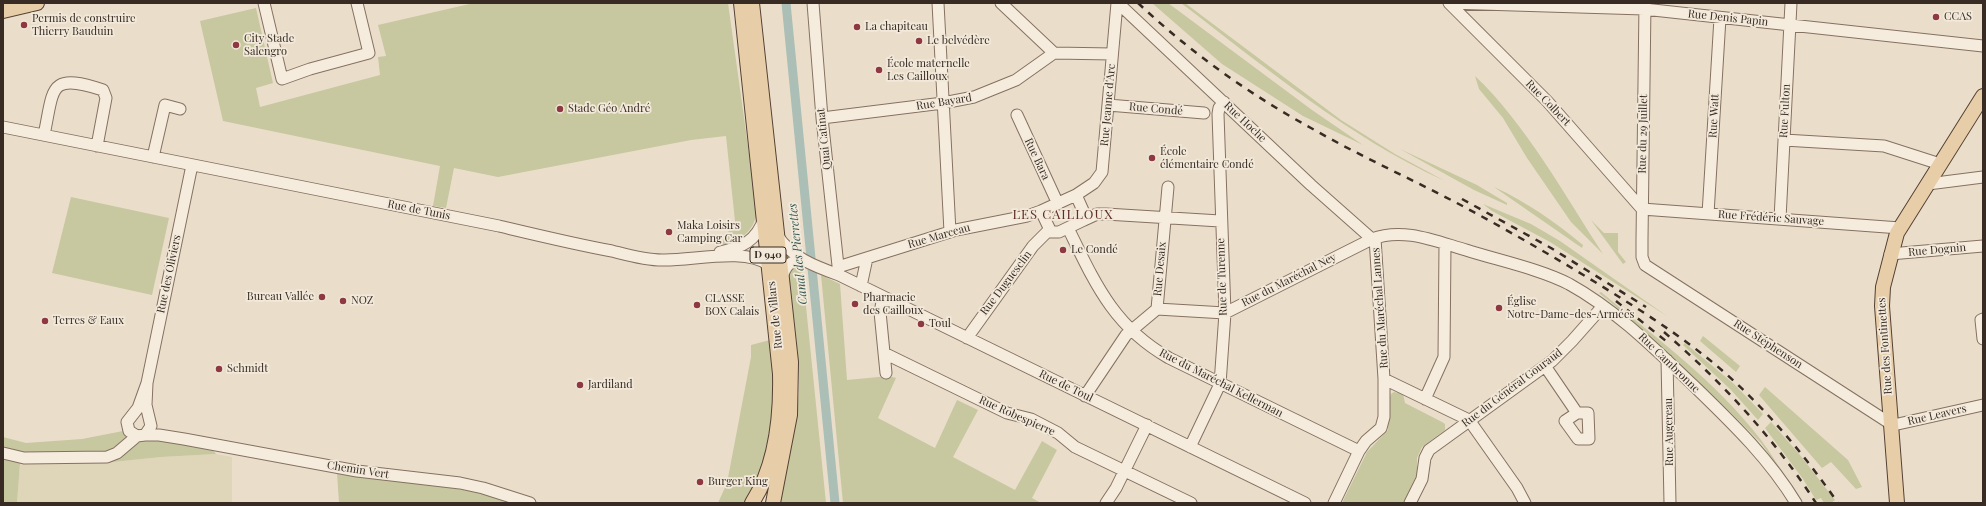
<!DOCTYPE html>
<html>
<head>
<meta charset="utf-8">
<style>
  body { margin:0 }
  #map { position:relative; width:1986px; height:506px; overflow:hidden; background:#eadecb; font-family:"Playfair Display",serif }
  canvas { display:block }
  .frame { position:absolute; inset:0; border:4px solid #382b23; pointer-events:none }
</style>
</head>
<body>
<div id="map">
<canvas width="1986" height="506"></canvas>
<div class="frame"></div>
</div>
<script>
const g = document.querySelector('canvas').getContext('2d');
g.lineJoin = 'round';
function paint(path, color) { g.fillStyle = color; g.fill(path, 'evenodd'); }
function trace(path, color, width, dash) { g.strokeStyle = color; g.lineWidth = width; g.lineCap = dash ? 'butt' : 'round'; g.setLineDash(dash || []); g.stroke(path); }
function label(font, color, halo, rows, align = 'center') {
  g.font = font + ' "Playfair Display",serif'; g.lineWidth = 3.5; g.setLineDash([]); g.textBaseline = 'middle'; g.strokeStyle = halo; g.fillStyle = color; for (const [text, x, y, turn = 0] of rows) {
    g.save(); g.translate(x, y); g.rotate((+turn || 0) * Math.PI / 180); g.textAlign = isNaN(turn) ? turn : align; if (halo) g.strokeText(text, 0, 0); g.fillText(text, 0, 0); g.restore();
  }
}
const farmland = new Path2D(`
  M216,454L232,457V503H17L20,463H103L161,457Z`);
const green = new Path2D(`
  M474,3H728L757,211C754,233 740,239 722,248L723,240L735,221L726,136L691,140L498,177L454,168L446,208L433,206L440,166L223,121L200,21L256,8L273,83L256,88L260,107L380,75L378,57L386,56L378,25Z
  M1152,3H1168L1312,110L1363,145L1303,116L1222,64Z
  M1181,3H1185L1341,120L1395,154L1445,181C1348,137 1265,67 1181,3Z
  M1475,76C1525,123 1566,197 1603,254L1571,222L1527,158L1503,118L1479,89Z
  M1400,149L1477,185L1507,203V205L1474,190Z
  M1494,187C1527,202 1555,222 1583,245L1582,248Z
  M71,197L169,218L152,295L52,273Z
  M1483,204L1531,224L1560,241L1667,316L1550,242L1492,211Z
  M1591,220L1604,233H1618V252L1626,262L1623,264Z
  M795,267H802L826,503H781C785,475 792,449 796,421C804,373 794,323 788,274Z
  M821,275L840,284L847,380L889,376L896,378L878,418L935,448L957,400L978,410L953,457L1015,490L1042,441L1057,450L1032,498L1041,503H843Z
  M1601,292C1656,338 1717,382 1761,440C1771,453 1779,467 1788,481L1761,443L1730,412L1614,305L1599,293Z
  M1703,336L1740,366L1736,372L1700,341Z
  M770,340L773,371V412L760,479L744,503H718L727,483L751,357V345Z
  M1685,343L1734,384L1763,414L1758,420L1731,390L1683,345Z
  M1765,387L1848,460L1862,487L1856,489L1831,462L1822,468L1759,395Z
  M1394,392L1403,394L1405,403L1442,422L1445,424V430L1422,447L1417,458V474L1404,503H1342L1367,452L1388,430L1389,400L1391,394Z
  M1771,422L1800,455L1835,500L1831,503H1824L1821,498L1816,500L1803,479L1765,428Z
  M123,431L134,441L154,437L213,450L216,454L161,457L103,463H20L17,503H3V437L26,443L82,439Z
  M337,473C396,482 458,484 515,503H339Z`);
const canal = new Path2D(`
  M786,3L835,503`);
const minor = new Path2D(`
  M264,3L282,79L310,69L369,53L357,3
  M813,3L822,118L839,275
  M938,3L950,232
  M1001,3L1054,53
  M1118,3L1311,185L1372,239
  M1449,3L1547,101L1642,209L1900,228
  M1449,3L1644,9L1983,46
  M1645,3L1642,240V257L1645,265L1891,424H1898L1983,405
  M1054,53L1112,54
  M1108,105L1204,113
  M1017,115L1058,204
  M822,118L943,103L974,97L1016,80L1054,53
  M3,127L499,226C537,235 574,244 612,251C628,255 645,260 662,260C693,261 744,247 769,265
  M44,135C54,88 48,72 103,90L106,98L97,146
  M1784,140L1884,146L1940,164
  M153,157L165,105L180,109
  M1928,184L1983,177
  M1076,195L1094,183L1102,172L1117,3
  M1076,195L1085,215L1084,220L1059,232H1051L1041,211Z
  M1708,214L1720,18
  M1780,219L1791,3
  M1084,220L1097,214H1106L1220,221
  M1068,228C1095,283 1113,326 1169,358L1359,451
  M777,235C792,258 814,266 839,275L1305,503
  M720,252C743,247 756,241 764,219
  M1890,254L1983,246
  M838,267L956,230L1027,216L1041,211
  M782,277C786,265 791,259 805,261
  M861,286L867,258
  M883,297L880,312L886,373
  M1157,309L1225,313L1372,239C1403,227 1435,241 1466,250C1497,260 1540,269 1569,284C1616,310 1654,348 1693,385C1731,422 1768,457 1796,503
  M1983,319L1981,320L1983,339
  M967,338L1033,246L1048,231
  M884,353L1007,413L1031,419L1058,433L1075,447L1191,503
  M1667,360L1670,503
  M1545,366L1577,413
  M1384,379L1469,420L1517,488L1525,503
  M147,383L146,405L151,426L145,435L137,436L129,431L127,422L138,408L147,383L192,165
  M1085,396L1126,335L1157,309L1168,187
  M1425,399L1444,357L1445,244
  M1577,413H1588L1589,439H1578L1565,421Z
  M144,435H159L184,439L357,471L460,483L483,488L530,503
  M1190,447L1220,384L1225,313L1218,114L1219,108L1224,102
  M3,453L24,458L107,457L117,453L137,436
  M1106,503L1116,488L1147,425
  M1334,503L1359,451L1366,441L1381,428L1384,417V379L1375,238
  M1410,503L1422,479L1425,458L1429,450L1552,361L1572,341L1603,306`);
const major = new Path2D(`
  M741,3L780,374C781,416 776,466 752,503
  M752,3L791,362L790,415L773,503
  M3,11L37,3
  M1897,503L1882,306L1883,287L1897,233L1983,96`);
const rail = new Path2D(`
  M1138,3C1190,52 1249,94 1311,128C1358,155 1407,177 1455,202C1502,227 1549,254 1595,282C1637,308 1679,334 1717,366C1764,406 1803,453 1838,503
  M1462,199L1551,248L1646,307
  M1616,301L1666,341
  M1664,332C1722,382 1774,438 1816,503`);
const markers = [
  [1936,17,4,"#8e3841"],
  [24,25,4,"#8e3841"],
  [857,27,4,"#8e3841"],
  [919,41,4,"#8e3841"],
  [236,45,4,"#8e3841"],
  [879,70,4,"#8e3841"],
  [560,109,4,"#8e3841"],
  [1152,158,4,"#8e3841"],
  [669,232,4,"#8e3841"],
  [1063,250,4,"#8e3841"],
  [322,297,4,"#8e3841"],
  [343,301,4,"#8e3841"],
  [855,304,4,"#8e3841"],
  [697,305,4,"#8e3841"],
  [1499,308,4,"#8e3841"],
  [45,321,4,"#8e3841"],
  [921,324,4,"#8e3841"],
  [219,369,4,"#8e3841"],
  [580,385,4,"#8e3841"],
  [700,482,4,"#8e3841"]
];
const shields = [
  [768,255,36]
];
const shieldNames = [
  ["D 940",768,255]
];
const poiNames = [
  ["CCAS",1944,17],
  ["Permis de construire",32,19],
  ["Thierry Bauduin",32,32],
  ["La chapiteau",865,27],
  ["City Stade",244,39],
  ["Salengro",244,52],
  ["Le belvédère",927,41],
  ["École maternelle",887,64],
  ["Les Cailloux",887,77],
  ["Stade Géo André",568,109],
  ["École",1160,152],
  ["élémentaire Condé",1160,165],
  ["Maka Loisirs",677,226],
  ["Camping Car",677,239],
  ["Le Condé",1071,250],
  ["Bureau Vallée",314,297,"right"],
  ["Pharmacie",863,298],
  ["des Cailloux",863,311],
  ["CLASSE",705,299],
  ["BOX Calais",705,312],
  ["NOZ",351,301],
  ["Église",1507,302],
  ["Notre-Dame-des-Armées",1507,315],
  ["Terres & Eaux",53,321],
  ["Toul",929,324],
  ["Schmidt",227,369],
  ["Jardiland",588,385],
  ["Burger King",708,482]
];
const streetNames = [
  ["Rue Denis Papin",1728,18,6],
  ["Rue Bayard",944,102,-9],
  ["Rue Colbert",1548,103,46],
  ["Rue Jeanne d'Arc",1108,105,-85],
  ["Rue Condé",1156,109,5],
  ["Rue Fulton",1785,111,-87],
  ["Rue Watt",1714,116,-87],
  ["Rue Hoche",1245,122,43],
  ["Rue du 29 Juillet",1643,134,-89],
  ["Quai Catinat",824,139,-96],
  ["Rue Bara",1037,159,65],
  ["Rue de Tunis",419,210,11],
  ["Rue Frédéric Sauvage",1771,218,4],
  ["Rue Marceau",939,236,-16],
  ["Rue Dognin",1937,250,-5],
  ["Rue Desaix",1160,269,-85],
  ["Rue des Oliviers",169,274,-78],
  ["Rue de Turenne",1222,277,-92],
  ["Rue du Maréchal Ney",1289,280,-27],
  ["Rue Duguesclin",1006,283,-53],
  ["Rue du Maréchal Lannes",1380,308,-94],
  ["Rue de Villars",775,315,-96],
  ["Rue Stéphenson",1768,344,33],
  ["Rue des Fontinettes",1885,346,-94],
  ["Rue Cambronne",1669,363,44],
  ["Rue du Maréchal Kellerman",1221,383,27],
  ["Rue de Toul",1066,386,26],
  ["Rue du Général Gouraud",1512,388,-37],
  ["Rue Leavers",1937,415,-13],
  ["Rue Robespierre",1017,416,24],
  ["Rue Augereau",1669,432,-91],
  ["Chemin Vert",358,470,9]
];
const waterNames = [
  ["Canal des Pierrettes",798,254,-96]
];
const quarterNames = [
  ["LES CAILLOUX",1063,215]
];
paint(farmland, '#dfd5b9');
paint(green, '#c7c7a0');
trace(canal, '#abbfb7', 9);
trace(minor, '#857161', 13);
trace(major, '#544034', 16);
trace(minor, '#f6ecde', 11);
trace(major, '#e8cea8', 14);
trace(rail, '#382b23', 2.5, [7, 7]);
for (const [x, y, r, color] of markers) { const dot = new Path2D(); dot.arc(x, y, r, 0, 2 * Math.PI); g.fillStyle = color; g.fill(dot); trace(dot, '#f2e9da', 1.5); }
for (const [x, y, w] of shields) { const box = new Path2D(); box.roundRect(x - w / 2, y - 8, w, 16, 3); g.fillStyle = '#f2e9da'; g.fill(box); trace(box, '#382b23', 1); }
label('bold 10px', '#382b23', null, shieldNames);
label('11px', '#382b23', '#f2e9da', poiNames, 'left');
label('11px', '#382b23', '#f2e9da', streetNames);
label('italic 12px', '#345650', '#f2e9da', waterNames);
g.letterSpacing = '1px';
label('13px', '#5f2d27', '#f2e9da', quarterNames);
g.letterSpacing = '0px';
</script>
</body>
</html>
